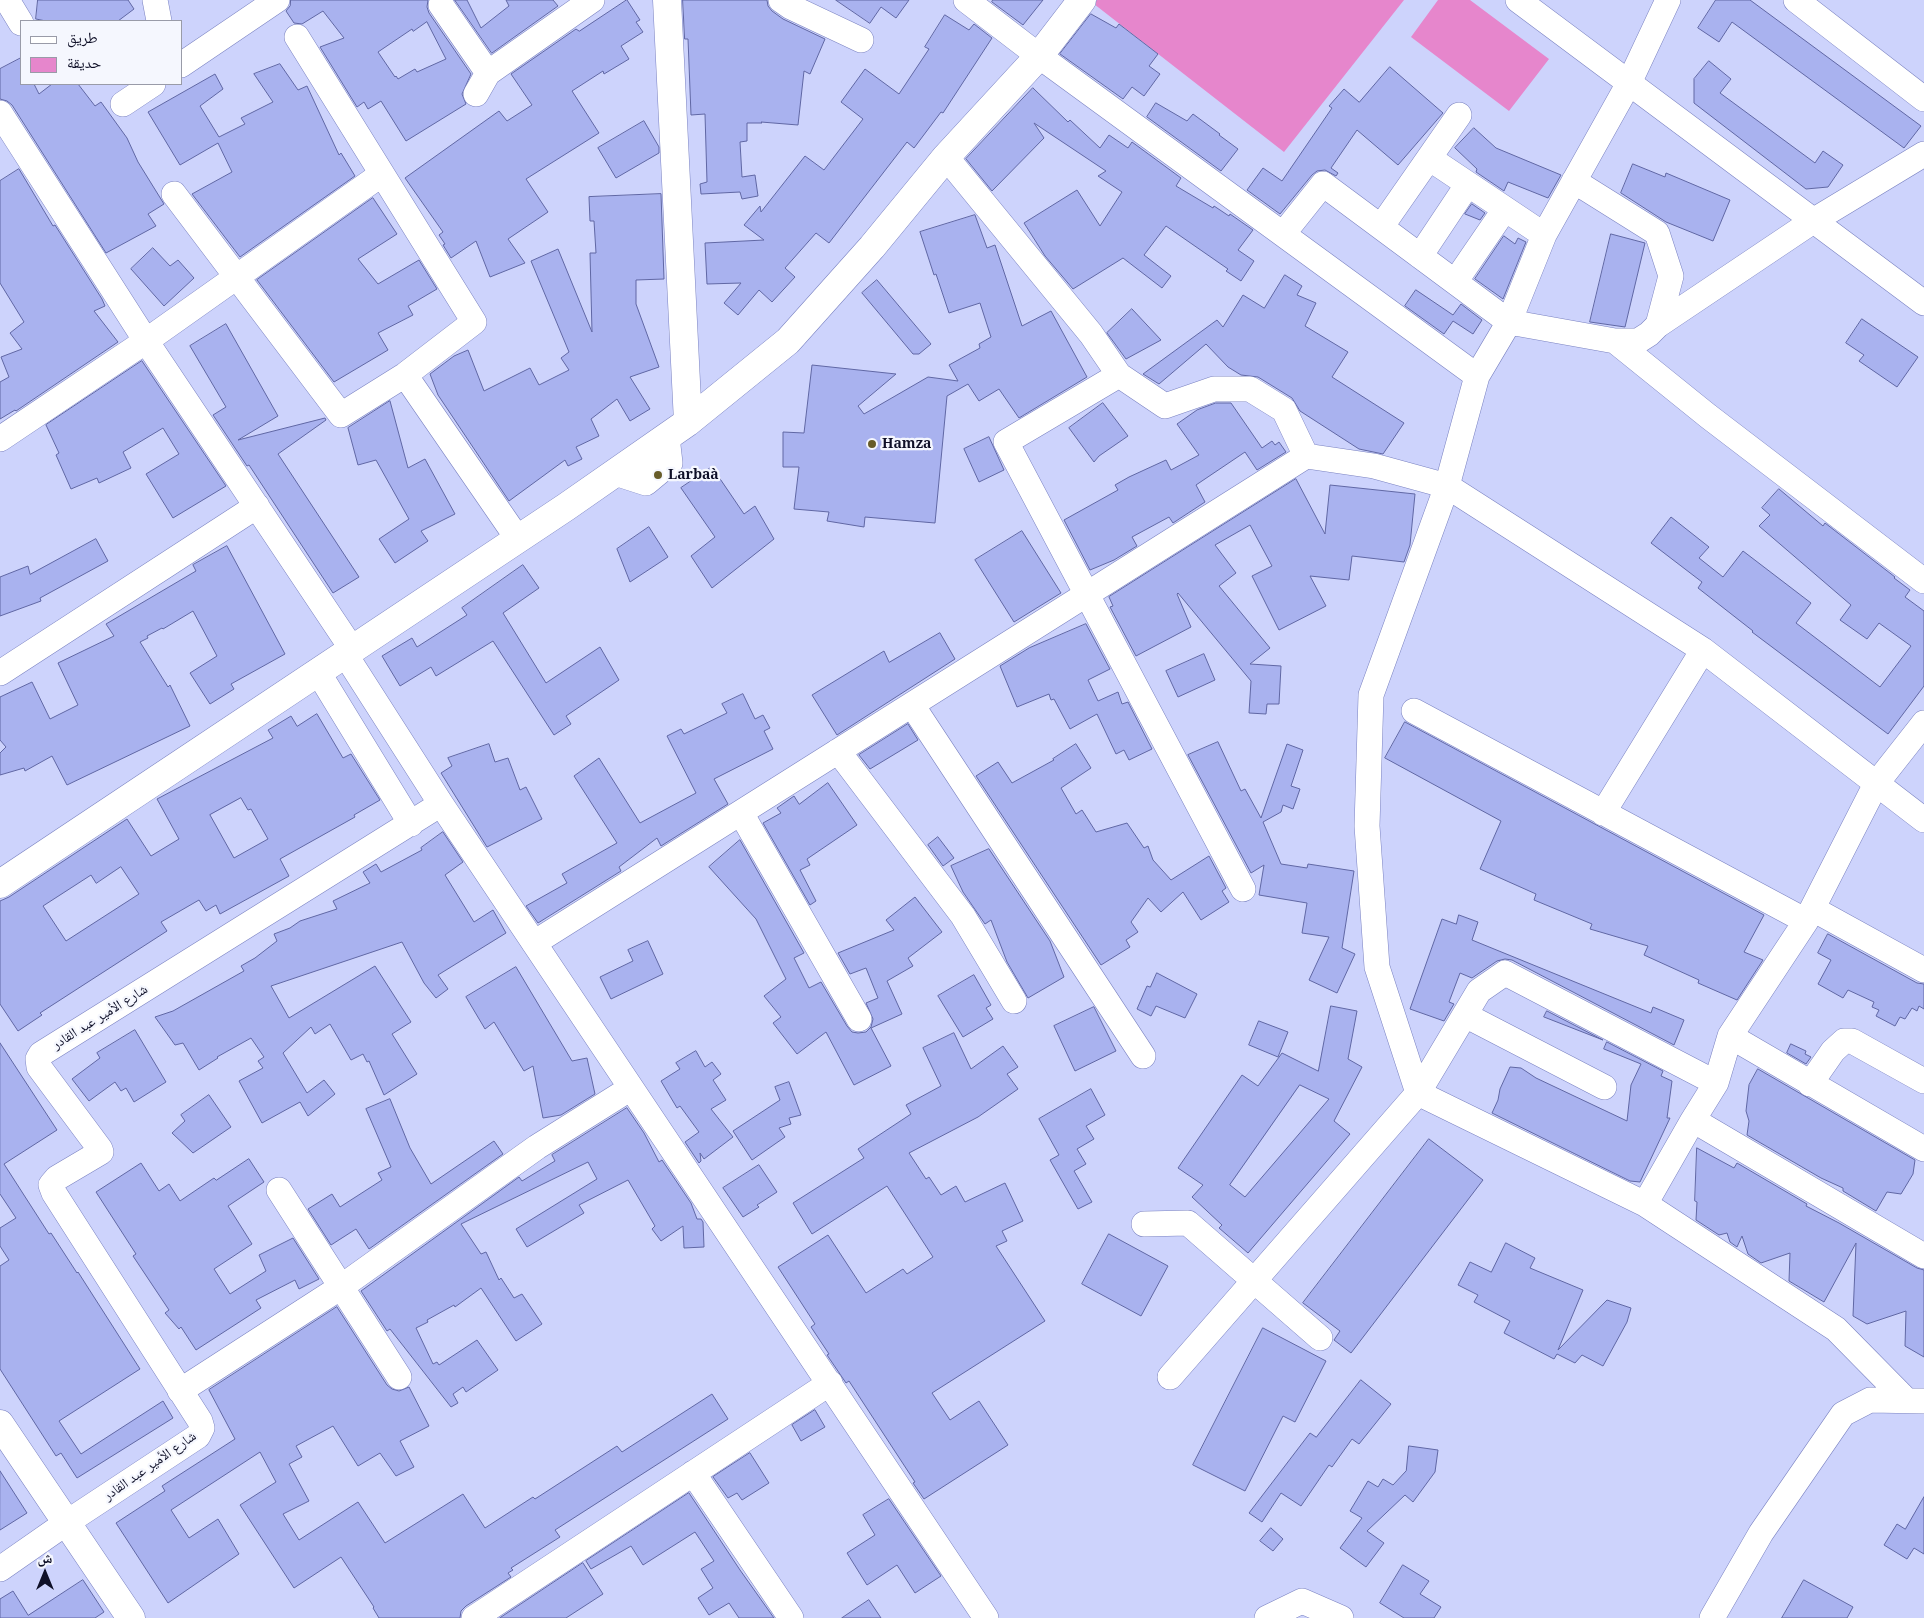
<!DOCTYPE html>
<html>
<head>
<meta charset="utf-8">
<style>
  body { margin:0 }
  #map { position:relative; width:1924px; height:1618px; overflow:hidden; background:#cdd3fc; font-family:"Noto Serif","Noto Naskh Arabic",serif }
  canvas { display:block }
  .legend { position:absolute; left:20px; top:20px; width:162px; height:65px; box-sizing:border-box; background:#f5f7fe; border:1px solid #999ba8; margin:0; padding:6px 9px; list-style:none; font-size:15px; color:#0f1028 }
  .legend li { display:flex; align-items:center; gap:10px; height:25px }
  .legend b { width:25px; border:1px solid #999ba8 }
  .north { position:absolute; left:20px; top:1548px; width:50px; height:50px; -webkit-text-stroke:4px #f5f7fe; paint-order:stroke; rotate:0deg; font-size:14px; font-weight:700; line-height:20px; text-align:center; color:#0f1028 }
  .north::after { content:''; display:block; margin:auto; width:18px; height:22px; background:#0f1028; clip-path:polygon(50% 0,100% 100%,50% 72%,0 100%) }
</style>
</head>
<body>
<div id="map">
<canvas width="1924" height="1618"></canvas>
<ul class="legend">
<li><b style="height:6px;background:#fff"></b>طريق</li>
<li><b style="height:14px;background:#e686cc"></b>حديقة</li>
</ul>
<div class="north">ش</div>
</div>
<script>
const g = document.querySelector('canvas').getContext('2d');
g.lineJoin = 'round';
function paint(path, color) { g.fillStyle = color; g.fill(path, 'evenodd'); }
function trace(path, color, width, dash) { g.strokeStyle = color; g.lineWidth = width; g.lineCap = dash ? 'butt' : 'round'; g.setLineDash(dash || []); g.stroke(path); }
function label(font, color, halo, rows, align = 'center') {
  g.font = font + ' "Noto Serif","Noto Naskh Arabic",serif'; g.lineWidth = 4.5; g.setLineDash([]); g.textBaseline = 'middle'; g.strokeStyle = halo; g.fillStyle = color; for (const [text, x, y, turn = 0] of rows) {
    g.save(); g.translate(x, y); g.rotate((+turn || 0) * Math.PI / 180); g.textAlign = isNaN(turn) ? turn : align; if (halo) g.strokeText(text, 0, 0); g.fillText(text, 0, 0); g.restore();
  }
}
const green = new Path2D(`
  M1097,0H1404L1284,152L1094,4Z
  M1438,0H1470L1549,59L1509,111L1411,37Z`);
const building = new Path2D(`
  M38,0H128L134,9L118,21H46L36,19Z
  M291,0H428L427,7L429,13L471,74L462,94L466,104L406,141L381,101L368,109L364,102L357,107L320,47L344,38L323,11L302,24L294,23L286,11L290,6ZM427,22L446,59L417,72L415,69L398,79L396,76L395,77L378,52L412,29L413,31Z
  M455,0H467L481,28L509,6L506,0H553L558,6L492,53Z
  M627,0L640,20L636,22L643,32L621,46L629,59L604,74L603,71L572,91L599,133L526,179L548,212L508,239L525,263L490,277L476,241L451,258L443,245L445,244L439,235L443,232L405,178L499,111L507,121L532,105L511,74L576,29L579,31Z
  M683,0H767L768,6L772,11L783,19L825,39L810,74L804,71L798,125L761,122L762,123H747V141L740,142L742,177L755,175L758,196L742,199L740,192L701,194L700,184L707,182L705,114L691,115L688,39H685Z
  M836,0H909L896,18L881,7L870,23Z
  M993,0H1043L1023,25L992,2Z
  M1716,0H1750L1921,126L1904,148L1732,22L1719,42L1698,28Z
  M1091,14L1116,28L1119,24L1158,54L1149,66L1160,74L1144,96L1132,87L1123,99L1060,54Z
  M945,15L969,30L974,24L992,38L943,113L941,112L914,148L907,142L829,243L816,233L785,268L795,277L772,302L759,290L738,315L724,303L741,283L707,284L705,243L764,240L744,225L760,206L761,212L805,156L824,170L863,119L841,102L865,69L899,94L929,49L925,47Z
  M21,58V84H34L39,94L52,84H78L95,106L101,102L127,138L138,162L164,204L148,214L156,226L106,253L12,105L7,101L0,99V69Z
  M1709,61L1731,79L1720,93L1815,163L1823,151L1843,165L1828,187L1806,189L1694,103V79Z
  M280,64L298,90L307,86L339,155L341,153L355,176L240,257L192,194L232,172L218,143L180,165L148,112L215,74L223,89L200,106L219,137L245,124L241,118L273,102L254,74Z
  M1390,67L1443,113L1398,165L1357,130L1331,168L1338,173L1336,176L1325,170L1317,171L1312,175L1280,214L1247,190L1263,168L1282,181L1332,108L1329,106L1344,89L1359,102Z
  M1033,88L1068,122L1070,120L1100,148L1109,135L1128,148L1132,142L1181,178L1176,186L1213,208L1214,206L1229,216L1230,214L1253,230L1238,250L1254,261L1241,281L1226,271L1228,269L1166,226L1144,255L1171,276L1162,288L1123,258L1073,289L1045,256L1024,223L1077,190L1100,226L1122,192L1098,176L1106,171L1034,123L1044,138L992,191L966,159Z
  M1156,103L1187,121L1193,114L1220,134L1219,135L1238,149L1221,171L1147,117Z
  M644,121L659,147V153L616,178L598,148Z
  M1474,128L1496,148L1561,175L1548,198L1508,182L1504,191L1476,172L1477,169L1455,148Z
  M1633,164L1665,177L1666,173L1730,200L1713,241L1666,222L1621,193Z
  M19,169L53,226L55,225L102,299L105,306L94,311L118,342L16,411L15,410L0,419V382L9,377L1,357L22,349L10,333L24,322L0,283V181Z
  M661,194L664,279L636,280V304L659,367L630,377L650,409L630,421L617,399L591,419L599,436L576,447L582,459L568,466L565,460L509,501L438,395L430,374L454,356L468,350L484,391L530,368L539,385L569,370L561,358L569,352L531,261L558,249L592,332L590,253H596L594,221H590L589,197Z
  M373,198L397,234L358,259L378,284L419,260L437,289L408,306L413,315L378,333L388,350L334,382L257,280Z
  M1472,204L1485,213L1480,220L1465,214Z
  M975,215L987,248L995,245L1022,326L1051,311L1087,377L1019,418L999,389L979,401L968,384L947,396L935,523L865,517L864,527L827,521L829,512L794,509L799,467H783V432L804,433L812,365L896,374L858,406L864,414L928,377L958,381L949,365L980,348L979,344L991,337L980,303L949,313L936,274L934,275L920,232Z
  M1611,234L1645,243L1625,327L1590,322Z
  M1504,236L1515,244L1518,238L1526,242L1503,299L1475,279Z
  M153,248L170,266L178,260L194,278L164,306L131,269Z
  M1285,275L1302,286L1297,295L1316,303L1305,326L1348,352L1332,377L1404,423L1383,454L1359,449L1300,411L1292,398L1258,377L1241,375L1228,367L1206,344L1159,384L1143,374L1217,320L1223,327L1243,295L1264,308Z
  M877,280L931,344L919,354H913L862,293Z
  M1416,290L1453,315L1461,304L1482,320L1473,334L1453,321L1444,334L1405,306Z
  M1132,309L1161,340L1126,359L1107,333Z
  M1862,319L1918,357L1897,387L1859,361L1864,355L1846,343Z
  M226,324L278,416L238,440L325,418L326,420L278,454L359,577L333,593L249,465L247,466L213,415L226,407L190,346Z
  M142,361L226,486L173,518L146,474L179,454L163,428L123,452L131,468L99,483L97,478L71,489L56,455L59,453L46,425Z
  M390,401L408,468L425,459L455,514L421,531L428,541L395,563L379,539L409,519L376,460L358,465L348,428Z
  M1103,403L1128,436L1099,456L1094,462L1069,428Z
  M1216,403H1231L1262,448L1272,441L1275,445L1279,442L1286,452L1257,470L1245,452L1196,485L1205,502L1173,523L1169,517L1132,537L1137,546L1114,560L1090,570L1064,520L1118,490L1115,485L1129,477L1166,460L1171,470L1199,455L1177,424L1197,410Z
  M989,437L1004,470L979,482L964,449Z
  M712,467L744,514L755,506L774,539L712,588L691,556L715,537L681,488Z
  M1296,479L1325,534L1330,485L1415,494L1410,545L1404,562L1352,556L1349,580L1310,576L1326,606L1279,630L1252,576L1272,566L1250,525L1215,545L1236,573L1219,586L1270,648L1250,664L1281,666L1279,704H1267L1266,714L1249,713L1251,681L1178,593L1177,594L1191,627L1136,656L1110,607L1113,606L1109,597Z
  M1779,489L1823,526L1825,523L1895,577L1894,578L1910,590L1905,597L1924,611V686L1888,734L1752,632L1753,631L1698,588L1702,582L1651,543L1671,517L1709,547L1699,558L1723,577L1743,551L1811,603L1796,623L1880,687L1911,646L1879,623L1867,639L1840,620L1851,605L1759,526L1770,515L1762,508Z
  M649,527L668,557L630,582L617,549Z
  M1022,531L1061,593L1014,622L975,560Z
  M96,539L108,561L40,598L41,601L0,616V577L28,566L30,574Z
  M227,546L285,654L231,684L234,689L210,704L190,673L217,656L193,611L163,629L162,628L147,636L148,638L140,642L168,687L170,685L190,726L67,785L52,756L25,771L24,768L0,775V753L6,747L0,740V697L32,682L50,719L78,705L58,663L114,636L106,624L196,571L193,565Z
  M523,565L539,588L503,613L546,683L600,647L619,680L566,716L571,724L554,735L493,641L436,676L431,667L400,686L382,656L412,638L417,647L467,615L462,608Z
  M1086,624L1110,669L1088,680L1098,701L1118,692L1122,704L1128,702L1152,749L1129,760L1124,750L1116,754L1097,714L1070,729L1054,699L1051,700L1049,694L1017,707L1000,666L1029,648Z
  M940,633L955,659L837,735L812,695L884,651L889,662Z
  M1204,654L1215,680L1178,697L1166,671Z
  M743,694L755,719L763,715L770,728L764,731L773,749L714,779L728,804L661,846L657,838L619,867L621,871L538,923L526,906L567,883L562,874L617,843L574,776L599,758L640,823L696,793L667,736L681,729L684,734L727,713L722,704Z
  M317,714L343,758L351,754L380,800L354,815L355,817L280,859L289,876L220,914L216,905L206,911L199,900L161,922L167,931L40,1013L42,1015L18,1031L0,1004V901L9,897L127,819L151,856L179,839L157,799L273,738L268,730L291,716L297,726ZM241,798L248,810L251,809L268,839L234,858L210,815ZM121,867L139,894L66,941L43,906L91,875L96,883Z
  M1405,722L1764,915L1744,952L1763,960L1737,1000L1698,983L1699,980L1644,955L1648,946L1590,929L1592,924L1534,900L1536,894L1480,869L1501,821L1385,758Z
  M908,724L918,740L870,769L859,755Z
  M1218,742L1241,791L1245,789L1261,818L1287,744L1303,750L1291,786L1300,789L1293,809L1283,805L1281,812L1263,822L1281,864L1307,868L1308,864L1354,871L1342,948L1355,954L1337,993L1309,980L1329,937L1302,933L1307,903L1259,895L1264,865L1251,873L1188,755Z
  M489,744L495,762L508,758L520,790L526,787L542,819L487,847L441,773L452,766L448,758Z
  M1076,744L1091,768L1061,788L1076,814L1082,810L1096,832L1127,823L1144,848L1148,846L1153,860L1171,880L1209,856L1226,888L1222,891L1229,902L1201,920L1183,892L1161,912L1148,898L1131,922L1138,932L1126,940L1130,947L1101,965L976,776L998,762L1012,783L1054,760L1053,759Z
  M828,783L857,825L807,859L810,865L800,870L816,901L810,905L763,823L781,813L777,808L794,796L799,804Z
  M443,832L463,862L445,875L474,922L493,910L506,933L438,975L448,989L436,998L424,983L402,942L271,986L289,1018L375,966L411,1022L392,1034L417,1074L384,1095L369,1061L367,1062L363,1054L351,1060L330,1024L315,1034L311,1027L283,1053L307,1093L324,1080L335,1094L308,1116L300,1102L262,1123L239,1081L263,1068L258,1061L264,1057L251,1038L217,1057L218,1058L199,1070L183,1043L175,1045L155,1017L173,1011L244,971L241,966L255,958L277,941L274,934L290,928L300,921L337,909L333,901L370,883L363,872L376,864L381,872L422,850L421,848Z
  M938,837L954,858L943,866L928,845Z
  M740,840L804,953L794,958L809,988L821,982L847,1026L852,1032L858,1033L866,1032L871,1027L873,1019L866,1003L878,998L866,968L850,974L838,953L894,930L886,920L915,897L942,932L908,958L913,966L887,981L902,1014L871,1028L891,1066L854,1085L826,1032L797,1054L773,1023L781,1017L764,996L786,979L756,919L709,867Z
  M989,849L1050,941L1064,977L1028,998L1007,962L991,920L985,924L963,892L951,866Z
  M1459,915L1478,922L1472,940L1651,1013L1653,1007L1684,1020L1674,1045L1512,960L1505,959L1497,961L1472,978L1460,973L1449,1002L1454,1004L1444,1021L1410,1009L1442,919L1456,924Z
  M1828,934L1917,983L1924,984V1009L1919,1006L1917,1011L1912,1008L1905,1019L1900,1017L1895,1026L1876,1016L1879,1010L1872,1007L1874,1002L1848,990L1843,998L1818,984L1831,960L1818,953Z
  M648,941L663,974L611,999L600,977L633,961L628,950Z
  M516,967L572,1061L587,1058L595,1094L561,1115L543,1118L533,1066L524,1071L494,1022L485,1029L466,997Z
  M1157,973L1197,994L1185,1018L1156,1006L1151,1016L1137,1009L1147,986L1150,987Z
  M974,975L991,1005L986,1008L993,1019L963,1037L938,996Z
  M1331,1006L1357,1011L1348,1059L1362,1067L1334,1121L1350,1134L1248,1253L1219,1228L1222,1225L1192,1197L1203,1185L1178,1168L1242,1075L1258,1086L1282,1053L1318,1071ZM1300,1085L1329,1099L1245,1197L1230,1185Z
  M1094,1007L1116,1051L1075,1071L1054,1026Z
  M1547,1011L1603,1040L1544,1017Z
  M1259,1021L1288,1032L1278,1057L1249,1045Z
  M135,1030L166,1082L134,1102L126,1088L121,1091L115,1082L89,1101L72,1079L100,1058L97,1053Z
  M954,1033L971,1069L1003,1046L1018,1067L1007,1074L1018,1089L978,1117L909,1153L926,1179L929,1177L941,1195L956,1186L965,1202L1005,1183L1023,1221L1002,1231L1007,1241L996,1246L1045,1321L932,1393L950,1420L979,1401L1008,1445L924,1499L913,1483L915,1482L849,1381L846,1383L827,1355L829,1354L811,1327L815,1324L778,1267L828,1235L866,1293L903,1269L907,1274L933,1257L887,1186L812,1234L793,1203L864,1158L858,1149L911,1114L906,1105L941,1086L923,1048Z
  M1607,1042L1663,1071L1661,1076L1672,1081L1667,1118H1670L1640,1182L1630,1181L1492,1113L1498,1100L1500,1089L1510,1067L1521,1068L1536,1078L1627,1121L1631,1085L1641,1064L1604,1049Z
  M0,1043L57,1130L4,1164L49,1234L51,1233L77,1273L78,1272L140,1369L59,1421L81,1454L163,1401L173,1418L77,1478L61,1453L56,1456L0,1369V1266L9,1260L0,1246V1228L16,1218L0,1194Z
  M1791,1044L1806,1051L1805,1054L1811,1057L1806,1064L1787,1053Z
  M696,1051L705,1067L712,1062L721,1074L713,1080L726,1100L711,1109L733,1137L704,1159L700,1153L701,1161L699,1163L685,1142L699,1132L680,1106L677,1108L661,1081L680,1069L676,1063Z
  M1758,1069L1915,1160L1913,1174L1901,1194L1887,1192L1876,1211L1843,1191V1188L1821,1178L1747,1135L1749,1121L1746,1111L1749,1085Z
  M789,1082L801,1115L789,1118L791,1124L779,1128L785,1137L752,1160L733,1131L780,1100L775,1087Z
  M1091,1089L1105,1115L1086,1126L1094,1139L1077,1149L1086,1164L1074,1171L1092,1202L1078,1209L1050,1160L1059,1155L1039,1119Z
  M209,1095L231,1127L193,1153L172,1133L185,1121L181,1115Z
  M390,1099L410,1148L431,1184L494,1141L503,1154L369,1249L356,1229L331,1245L308,1209L332,1194L340,1207L382,1180L378,1173L391,1167L366,1109Z
  M627,1108L644,1133L659,1162L662,1160L691,1203L697,1219H701L703,1222L704,1247L684,1248L683,1226L661,1241L652,1229L655,1226L628,1180L579,1205L584,1213L527,1247L516,1229L597,1179L588,1162L461,1224L481,1254L486,1252L499,1280L501,1278L514,1298L522,1294L542,1324L516,1341L481,1288L455,1307L454,1305L427,1320L428,1322L416,1328L433,1364L437,1362L439,1365L477,1340L498,1370L466,1392L463,1387L453,1394L458,1403L451,1407L390,1329L387,1331L361,1291L519,1177L522,1181L555,1161L552,1155Z
  M1429,1139L1483,1180L1351,1353L1334,1340L1340,1331L1303,1303Z
  M1697,1148L1734,1168L1737,1163L1807,1204L1806,1206L1839,1223L1917,1268L1924,1270V1357L1905,1346L1906,1311L1867,1324L1853,1316L1856,1243L1824,1302L1789,1281L1790,1253L1761,1263L1748,1254L1742,1236L1737,1247L1730,1242L1727,1233L1719,1235L1696,1220L1697,1202L1695,1201Z
  M249,1159L264,1182L228,1206L252,1244L214,1269L230,1294L266,1271L259,1255L293,1238L319,1279L299,1289L295,1280L256,1300L261,1308L196,1350L181,1327L179,1329L165,1313L169,1310L133,1256L136,1254L96,1192L141,1163L159,1191L169,1184L180,1201L214,1178L216,1180Z
  M759,1165L777,1192L757,1205L759,1207L743,1217L723,1188Z
  M1109,1234L1168,1266L1141,1316L1082,1284Z
  M1506,1243L1535,1258L1530,1268L1583,1290L1558,1350L1607,1300L1631,1308L1627,1322L1603,1366L1582,1355L1575,1363L1557,1354L1554,1359L1504,1333L1510,1321L1474,1302L1478,1295L1458,1285L1470,1262L1491,1272Z
  M337,1307L387,1385L392,1389L399,1391L409,1387L429,1426L400,1441L414,1467L396,1476L380,1453L358,1466L333,1426L296,1446L302,1457L289,1464L309,1501L283,1514L299,1540L358,1502L385,1543L463,1494L485,1528L533,1497L535,1499L617,1446L622,1452L712,1394L728,1419L555,1530L560,1537L511,1568L513,1570L508,1573L511,1577L466,1606L461,1611L460,1618H379L373,1608L374,1607L341,1557L294,1588L240,1505L276,1482L260,1452L171,1510L189,1538L218,1519L239,1554L168,1603L116,1523L165,1491L162,1486L235,1439L209,1390Z
  M1263,1328L1326,1361L1295,1422L1283,1416L1245,1491L1193,1465Z
  M1361,1380L1391,1404L1359,1444L1352,1439L1332,1467L1329,1465L1301,1506L1281,1493L1262,1522L1249,1513L1310,1433L1316,1437Z
  M815,1410L825,1427L801,1441L792,1425Z
  M1409,1446L1438,1450L1435,1472L1413,1502L1405,1495L1367,1531L1384,1543L1366,1567L1340,1548L1362,1518L1350,1511L1368,1481L1378,1487L1383,1479L1393,1485L1406,1471Z
  M750,1453L769,1483L742,1500L737,1493L728,1498L713,1477Z
  M0,1471L27,1513L0,1530Z
  M689,1493L740,1570L774,1618H739L729,1603L709,1615L698,1598L713,1588L701,1569L714,1561L695,1532L643,1565L631,1546L591,1569L586,1561Z
  M1924,1497V1554L1914,1548L1907,1559L1884,1545L1897,1524L1905,1529Z
  M889,1499L941,1576L915,1593L897,1565L867,1585L847,1553L875,1535L863,1515Z
  M1271,1528L1283,1539L1273,1551L1260,1541Z
  M583,1563L603,1594L566,1618H500Z
  M1403,1565L1429,1581L1420,1594L1441,1607L1434,1618H1404L1380,1603Z
  M83,1580L104,1612L95,1618H0V1599L13,1591L28,1615Z
  M1804,1580L1853,1607L1847,1618H1782Z
  M869,1600L881,1618H842Z`);
const minor = new Path2D(`
  M7,0L21,23
  M155,0L159,21
  M781,0L791,7L861,40
  M966,0L1039,56L1477,376
  M1518,0L1924,303
  M1668,0L1629,83L1544,235L1509,322L1477,376L1447,486L1371,695L1367,826L1377,967L1418,1093L1645,1204L1836,1329L1906,1400
  M1796,0L1924,99
  M441,5L488,73
  M181,65L277,0
  M476,94L488,73L592,0
  M123,104L153,84
  M0,113L146,341L352,649
  M946,157L1091,334L1119,375L1165,406L1214,389H1250L1284,410L1306,456
  M1429,158L1544,235
  M174,194L341,415L405,375L474,322L297,37
  M1381,227L1459,115
  M1283,234L1323,184L1509,322L1615,341H1638L1649,334L1658,325L1671,276L1657,233L1574,181
  M1420,256L1468,184
  M1455,282L1505,209
  M1658,325L1813,221L1924,154
  M1615,341L1708,416L1924,581
  M405,375L518,539
  M1119,375L1006,442L1243,889
  M0,439L146,341L382,174
  M615,473L646,483L670,463L667,437
  M345,654L441,804L986,1618
  M318,672L411,824
  M0,673L257,506
  M912,705L1143,1056
  M1414,711L1806,921
  M838,751L963,916L1014,1001
  M741,813L859,1019
  M1603,813L1703,650
  M1813,909L1924,970
  M534,943L1306,456L1374,466L1447,486L1703,650L1924,820
  M1465,1015L1604,1087
  M1730,1036L1924,1149
  M1810,1084L1833,1051L1844,1041H1852L1924,1081
  M1693,1120L1924,1256
  M279,1190L399,1377
  M1645,1204L1693,1120L1716,1083L1730,1036L1806,921L1876,784L1924,723
  M1144,1224L1188,1223L1320,1338
  M1170,1377L1418,1093L1479,991L1505,973L1716,1083
  M180,1391L341,1287L537,1147L631,1088
  M693,1473L791,1618
  M0,1569L66,1523L198,1436L202,1428L200,1421L54,1193L51,1185L57,1178L101,1152L100,1149L39,1067L38,1059L41,1054L441,804
  M474,1618L830,1383
  M1267,1618L1302,1601L1341,1618
  M1712,1618L1761,1533L1843,1414L1870,1400L1924,1401`);
const major = new Path2D(`
  M667,0L688,422
  M0,884L566,507L688,422L788,341L872,247L946,157L1039,56L1082,0
  M0,1424L131,1618`);
const markers = [
  [872,444,5,"#675c29"],
  [658,475,5,"#675c29"]
];
const poiNames = [
  ["Hamza",882,444],
  ["Larbaà",668,475]
];
const streetNames = [
  ["شارع الأمير عبد القادر",100,1017,-32],
  ["شارع الأمير عبد القادر",150,1466,-35]
];
paint(green, '#e686cc');
paint(building, '#a9b2ef');
trace(building, '#6067a4', 1);
trace(minor, '#7a82c1', 26);
trace(major, '#7a82c1', 29);
trace(minor, '#fff', 25);
trace(major, '#fff', 28);
for (const [x, y, r, color] of markers) { const dot = new Path2D(); dot.arc(x, y, r, 0, 2 * Math.PI); g.fillStyle = color; g.fill(dot); trace(dot, '#f5f7fe', 2); }
label('bold 14px', '#0f1028', '#f5f7fe', poiNames, 'left');
label('14px', '#0f1028', '#f5f7fe', streetNames);
</script>
</body>
</html>
